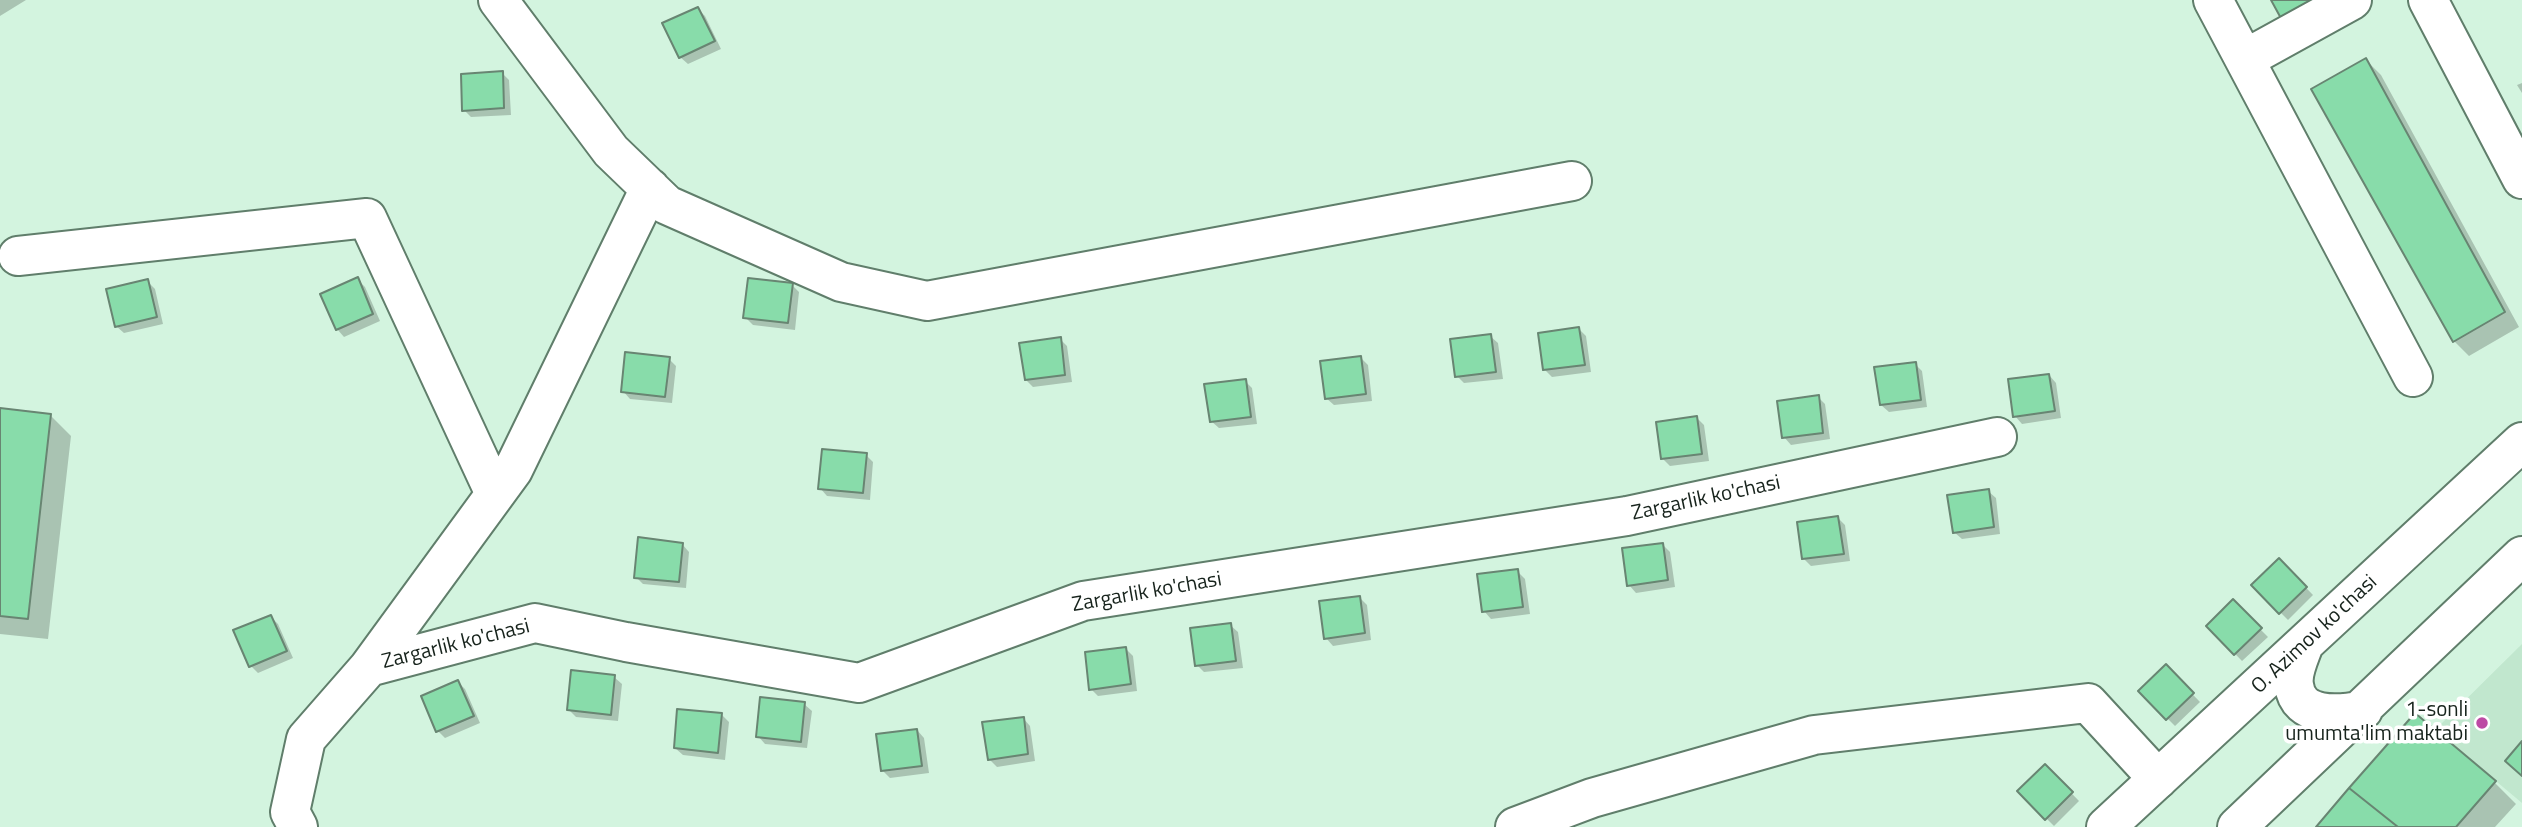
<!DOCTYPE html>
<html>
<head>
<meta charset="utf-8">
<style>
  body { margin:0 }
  canvas { display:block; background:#d3f4df }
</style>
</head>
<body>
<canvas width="2522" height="827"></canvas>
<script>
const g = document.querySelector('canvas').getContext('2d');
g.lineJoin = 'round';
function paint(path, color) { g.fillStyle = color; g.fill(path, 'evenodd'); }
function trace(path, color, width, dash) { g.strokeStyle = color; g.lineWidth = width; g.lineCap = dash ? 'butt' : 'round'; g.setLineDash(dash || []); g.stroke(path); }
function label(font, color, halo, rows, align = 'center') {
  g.font = font + ' "Titillium Web",sans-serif'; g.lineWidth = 7; g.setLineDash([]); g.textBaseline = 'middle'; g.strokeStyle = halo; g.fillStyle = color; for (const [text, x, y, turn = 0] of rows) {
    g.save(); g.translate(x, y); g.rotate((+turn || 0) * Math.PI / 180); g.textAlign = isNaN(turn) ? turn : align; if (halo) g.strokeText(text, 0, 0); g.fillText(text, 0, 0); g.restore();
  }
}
const built = new Path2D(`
  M2522,644V803L2435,730Z`);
const shadow = new Path2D(`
  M0,0H26L0,16Z
  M698,9L705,16L721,49L688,64L680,57Z
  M2366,60L2381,75L2519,327L2469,356L2454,341Z
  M502,73L509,80L511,115L471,117L464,110Z
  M2522,83V93L2517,85Z
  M357,279L365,287L380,321L344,337L337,329Z
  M147,281L155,289L163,324L124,333L116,326Z
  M792,285L799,292L795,330L753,325L745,317Z
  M1579,329L1586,336L1591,372L1552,377L1545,370Z
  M1490,336L1498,343L1503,379L1464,383L1457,376Z
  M1060,339L1067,346L1072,382L1033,387L1026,380Z
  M1361,358L1368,365L1372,401L1334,405L1326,398Z
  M669,359L676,366L672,403L630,399L623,391Z
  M1915,364L1922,371L1927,407L1889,412L1881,405Z
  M2049,375L2056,383L2061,418L2022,424L2015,416Z
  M1245,381L1252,388L1257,424L1219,428L1211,421Z
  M1818,397L1825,404L1830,439L1791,445L1784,437Z
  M0,410L50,415L71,436L48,639L0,634Z
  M1697,418L1704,425L1709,461L1670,466L1663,459Z
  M866,455L873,462L870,500L827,496L820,488Z
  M1988,491L1996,498L2000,534L1962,539L1954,532Z
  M1838,518L1845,525L1850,561L1811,566L1804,559Z
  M682,544L689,552L686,588L643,584L636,577Z
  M1662,544L1670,552L1675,587L1636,593L1629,585Z
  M2279,560L2313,595L2288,620L2253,585Z
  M1517,571L1525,579L1530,614L1491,619L1484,611Z
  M1359,597L1367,605L1371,640L1333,646L1326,638Z
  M2233,602L2268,637L2242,661L2208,626Z
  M271,617L278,624L293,658L258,673L251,666Z
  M1230,625L1238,632L1243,668L1204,672L1197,665Z
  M1125,648L1133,656L1137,691L1098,696L1091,689Z
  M2166,667L2200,702L2175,726L2140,691Z
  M614,677L622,684L618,721L576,717L568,709Z
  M458,682L465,689L480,723L445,738L438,731Z
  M804,704L812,711L807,748L765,744L758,736Z
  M722,715L729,722L725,760L683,755L675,748Z
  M2415,716L2495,783L2516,804L2495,827H2319Z
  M1023,718L1030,726L1035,761L997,767L989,759Z
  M917,730L924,738L929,773L890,778L883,771Z
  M2045,766L2079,801L2054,826L2019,791Z`);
const building = new Path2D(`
  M2271,0H2321L2283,22Z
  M698,7L715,41L679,58L662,23Z
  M2366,58L2505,312L2453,342L2311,89Z
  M503,71L504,108L462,111L461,74Z
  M358,277L373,314L336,330L320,294Z
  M748,278L793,283L788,323L743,318Z
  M148,279L157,317L115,327L106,289Z
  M1579,327L1585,365L1543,370L1538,333Z
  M1491,334L1496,372L1455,377L1450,339Z
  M1061,337L1065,375L1025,380L1019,343Z
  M625,352L670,357L665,397L621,392Z
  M1361,356L1366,394L1325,399L1320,361Z
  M1916,362L1921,400L1880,405L1874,367Z
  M2049,374L2055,411L2013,417L2008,379Z
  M1246,379L1251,417L1210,422L1204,384Z
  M1819,395L1823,433L1782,438L1777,401Z
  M0,408L51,414L28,619L0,616Z
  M1697,416L1702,454L1661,459L1656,422Z
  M822,449L867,453L863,493L818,489Z
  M1989,489L1994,527L1953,533L1947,495Z
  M1838,516L1844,554L1802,559L1797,522Z
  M638,537L683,543L679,582L634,578Z
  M1663,543L1668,580L1627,586L1622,548Z
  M2279,558L2307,587L2279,614L2251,585Z
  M1518,569L1523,607L1482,612L1477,574Z
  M1360,596L1365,633L1324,639L1319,601Z
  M2233,599L2262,628L2234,655L2206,626Z
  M271,615L287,651L249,667L233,630Z
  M1231,623L1236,661L1195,666L1190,628Z
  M1126,647L1131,684L1089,690L1085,652Z
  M2166,664L2194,693L2166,720L2138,691Z
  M571,670L615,675L611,715L567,710Z
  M458,680L474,716L436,732L421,696Z
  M760,697L805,702L801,742L756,737Z
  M677,709L722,713L718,753L674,748Z
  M2415,713L2496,781L2456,827H2398L2349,788Z
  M1024,717L1028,754L988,760L982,722Z
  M917,729L922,766L881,771L876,734Z
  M2522,741V776L2505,761Z
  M2045,764L2073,792L2045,820L2017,791Z
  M2349,788L2398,827H2316Z`);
const minor = new Path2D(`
  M498,0L611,151L667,205L841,282L927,301L1572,181
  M2213,0L2413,377
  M2428,0L2522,179
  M2245,59L2352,0
  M18,256L367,218L495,494
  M369,667L513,470L650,188
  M298,827L290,812L306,739L369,667L535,623L626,642L859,683L1083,601L1627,516L1997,437
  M1515,827L1592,798L1814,735L2088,703L2158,779`);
const major = new Path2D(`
  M2303,647C2299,658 2292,673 2294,685C2298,719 2339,715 2363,710
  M2106,827L2522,442
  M2237,827L2522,556`);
const markers = [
  [2482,723,7,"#bd4aa4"]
];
const streetNames = [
  ["Zargarlik ko'chasi",1706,499,-12],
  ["Zargarlik ko'chasi",1147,593,-10],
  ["O. Azimov ko'chasi",2315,635,-43],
  ["Zargarlik ko'chasi",456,645,-14]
];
const poiNames = [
  ["1-sonli",2468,711],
  ["umumta'lim maktabi",2468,735]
];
paint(built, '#c1e7ce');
paint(shadow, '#0003');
paint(building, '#88dcaa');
trace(building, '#688572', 2);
trace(minor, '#607e6b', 42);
trace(major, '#607e6b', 42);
trace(minor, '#fff', 38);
trace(major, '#fff', 38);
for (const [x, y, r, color] of markers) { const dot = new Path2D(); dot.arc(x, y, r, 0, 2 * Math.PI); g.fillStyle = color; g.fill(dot); trace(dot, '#fff', 2.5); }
label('21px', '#17231c', '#fff', streetNames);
label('21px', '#17231c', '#fff', poiNames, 'right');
</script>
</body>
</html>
